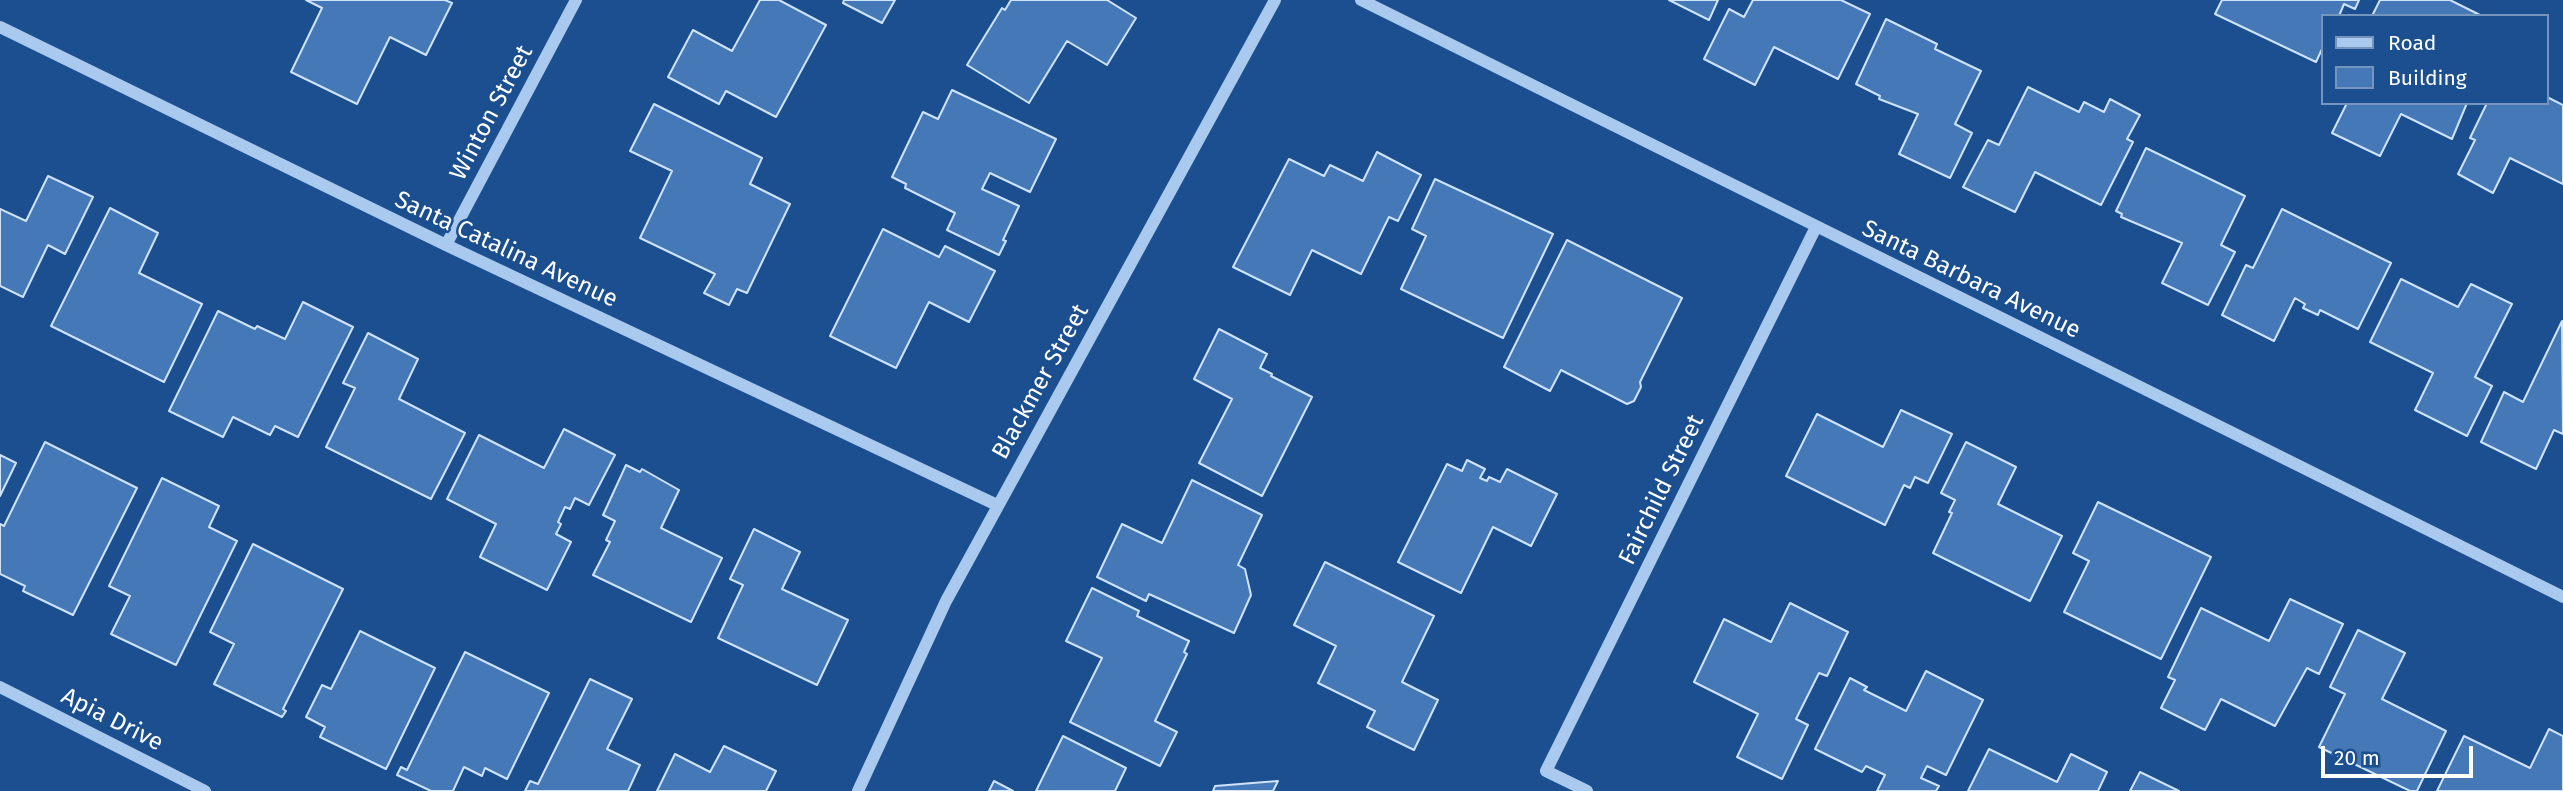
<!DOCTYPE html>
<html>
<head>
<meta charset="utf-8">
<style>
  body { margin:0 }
  #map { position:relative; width:2563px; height:791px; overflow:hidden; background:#1b4f8f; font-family:"Fira Sans",sans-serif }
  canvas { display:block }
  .legend { position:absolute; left:2321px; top:14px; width:228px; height:91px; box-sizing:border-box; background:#1b4f8f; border:2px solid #7695bc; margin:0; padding:9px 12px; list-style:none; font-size:21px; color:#fff }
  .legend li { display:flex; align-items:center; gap:14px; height:35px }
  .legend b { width:35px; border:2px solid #7695bc }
  .scale { position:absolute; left:2321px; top:746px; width:152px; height:32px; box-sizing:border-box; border:4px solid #fff; border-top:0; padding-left:9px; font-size:21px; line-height:24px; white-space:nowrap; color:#fff; -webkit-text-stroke:5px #1b4f8f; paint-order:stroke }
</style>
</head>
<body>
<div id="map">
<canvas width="2563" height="791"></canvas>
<ul class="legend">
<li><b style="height:9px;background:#a9c9ee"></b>Road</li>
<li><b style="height:19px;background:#4478b7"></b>Building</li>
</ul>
<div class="scale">20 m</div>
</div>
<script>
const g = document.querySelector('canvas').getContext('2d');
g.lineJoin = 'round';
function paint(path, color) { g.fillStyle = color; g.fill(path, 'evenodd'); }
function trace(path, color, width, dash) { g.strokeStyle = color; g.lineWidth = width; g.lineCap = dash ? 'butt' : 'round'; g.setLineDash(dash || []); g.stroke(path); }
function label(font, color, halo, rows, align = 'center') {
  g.font = font + ' "Fira Sans",sans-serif'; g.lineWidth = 5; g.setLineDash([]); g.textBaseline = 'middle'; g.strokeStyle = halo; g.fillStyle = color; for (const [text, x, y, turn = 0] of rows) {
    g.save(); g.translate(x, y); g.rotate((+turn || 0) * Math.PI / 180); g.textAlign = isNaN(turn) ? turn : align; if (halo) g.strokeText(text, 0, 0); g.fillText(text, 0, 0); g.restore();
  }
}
const building = new Path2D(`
  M306,0H445L452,3L426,55L390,37L357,104L291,72L322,8Z
  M760,0H779L826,25L776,117L726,91L719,104L668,77L693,30L732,51Z
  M844,0H895L882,23L843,3Z
  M1011,0H1107L1136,18L1107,65L1067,41L1029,103L967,65L1002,8L1005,10Z
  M1669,0H1718L1709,20Z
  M1753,0H1841L1870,14L1838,79L1774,47L1755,85L1704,59L1729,9L1744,17Z
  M2222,0H2359L2355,9L2344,4L2339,16H2323V47L2316,62L2215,14Z
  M2380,0H2450L2482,16H2372Z
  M1886,19L1937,44L1935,49L1981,71L1955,124L1972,133L1950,178L1899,154L1918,114L1879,99L1880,96L1856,84Z
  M2028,87L2079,112L2084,102L2104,112L2110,99L2140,115L2127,139L2133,142L2101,205L2035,172L2015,212L1963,187L1988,140L1999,145Z
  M952,90L1056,139L1030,192L990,173L982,189L1019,206L1003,240L1006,241L999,255L947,230L955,213L905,188L906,184L892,177L923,112L938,119Z
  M2547,97L2563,105V184L2510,158L2493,193L2458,174L2475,140L2470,138L2487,103H2547Z
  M2347,103H2467L2452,139L2401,114L2380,156L2332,133Z
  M654,104L762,158L750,184L790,204L747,293L737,289L729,305L704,293L715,274L640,238L672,171L630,151Z
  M2146,148L2245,196L2221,245L2235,252L2208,305L2162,283L2182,243L2121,217L2122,214L2116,211Z
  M1377,152L1421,175L1398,221L1389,217L1361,274L1312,250L1290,295L1233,267L1289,159L1324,176L1330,165L1363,181Z
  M48,176L93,197L65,254L48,245L23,297L0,286V209L26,221Z
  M1435,179L1553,234L1503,338L1401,289L1426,236L1412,229Z
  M110,208L158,233L139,273L202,304L164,382L51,326Z
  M2282,209L2391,263L2358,329L2320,310L2318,315L2303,308L2305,304L2295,298L2274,341L2222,315L2246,265L2253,268Z
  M883,229L939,257L945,246L995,271L969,322L929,302L896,368L830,336Z
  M1567,240L1682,298L1640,382L1641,387L1634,401L1627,404L1561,370L1550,391L1504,367Z
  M2401,279L2458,307L2471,284L2512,304L2475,377L2492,386L2467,436L2415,410L2433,373L2370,342Z
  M303,302L353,327L298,437L275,426L270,435L233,417L223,437L169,411L218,311L255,329L257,326L285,339Z
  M2562,321L2563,434L2554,430L2536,469L2481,442L2504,392L2523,402Z
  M1219,329L1267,354L1260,368L1272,374L1271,376L1312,397L1262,496L1199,463L1232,399L1194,379Z
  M368,333L418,359L399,399L465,433L431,499L326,447L355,388L343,383Z
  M1901,410L1952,434L1928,483L1915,477L1910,488L1904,485L1885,525L1786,476L1817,414L1883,447Z
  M564,429L615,455L589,505L575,498L570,509L565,507L558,522L561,524L556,534L571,542L547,590L480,557L496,524L447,499L479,435L544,468Z
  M45,442L137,488L73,615L23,591L25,586L0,574V524L4,526Z
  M1966,442L2016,467L1998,504L2062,536L2030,601L1933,553L1952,513L1949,512L1955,500L1941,493Z
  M0,455L16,463L0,496Z
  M1467,460L1485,469L1480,478L1487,481L1489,477L1500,482L1507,469L1557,494L1531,546L1493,527L1461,593L1398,562L1447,464L1462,471Z
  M626,465L640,472L642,469L679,490L661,528L722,558L691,622L593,575L610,542L606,540L615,521L603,515Z
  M162,478L219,506L209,527L237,541L176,665L111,634L130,596L109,586Z
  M1192,480L1262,515L1238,565L1245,569L1251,595L1234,633L1149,594L1146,601L1097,577L1122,524L1162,543Z
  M2098,502L2211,557L2161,659L2064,612L2089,561L2073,553Z
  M754,529L800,552L782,589L848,620L817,685L718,638L743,585L730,579Z
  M253,544L343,589L283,709L286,711L282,717L214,684L234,644L210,632Z
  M1325,562L1434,616L1402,682L1438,700L1414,750L1367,727L1375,711L1318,683L1336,646L1294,625Z
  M1092,588L1139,611L1137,616L1189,641L1184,652L1187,654L1155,721L1177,732L1160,766L1070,722L1102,658L1066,641Z
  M2290,599L2343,624L2319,674L2307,668L2275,726L2221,699L2205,730L2161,708L2175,680L2168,677L2201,608L2269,641Z
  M1790,603L1848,632L1827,676L1819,673L1796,719L1808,725L1782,779L1737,757L1758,714L1694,682L1724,619L1771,642Z
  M2358,630L2405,653L2382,699L2446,731L2417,791H2410L2319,747L2345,694L2330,687Z
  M360,631L435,668L386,769L320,737L325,727L306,717L322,685L331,689Z
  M465,652L549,693L507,779L485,768L482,776L464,767L453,791H431L397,775L401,767L407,770Z
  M1926,671L1983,700L1946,775L1927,766L1921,778L1939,786L1936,791H1877L1885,775L1866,766L1862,772L1815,749L1850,678L1867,687L1864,690L1906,711Z
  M590,679L632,699L607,749L640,765L628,791H525L530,781L538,784Z
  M2549,729L2563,736V791H2437L2464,736L2530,768Z
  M1063,736L1126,768L1115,791H1036Z
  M724,746L776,771L766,791H657L675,754L710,772Z
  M1989,749L2057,782L2071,754L2107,772L2098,791H1968Z
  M2140,772L2179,791H2130Z
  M994,781L1013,791H989Z
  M1278,781L1273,791H1213L1215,786Z`);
const minor = new Path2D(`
  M1361,0L2563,597
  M0,27L446,245L997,505
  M446,245L576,0
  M0,687L205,791
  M858,791L946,601L1275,0
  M1587,791L1546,771L1816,227`);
const streetNames = [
  ["Winton Street",492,113,-62],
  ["Santa Catalina Avenue",506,250,25],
  ["Santa Barbara Avenue",1971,280,26],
  ["Blackmer Street",1041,382,-61],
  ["Fairchild Street",1662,490,-64],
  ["Apia Drive",112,720,27]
];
paint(building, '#4478b7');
trace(building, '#cfe3fa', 2);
trace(minor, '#a9c9ee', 12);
label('24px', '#fff', '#1b4f8f', streetNames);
</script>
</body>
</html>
